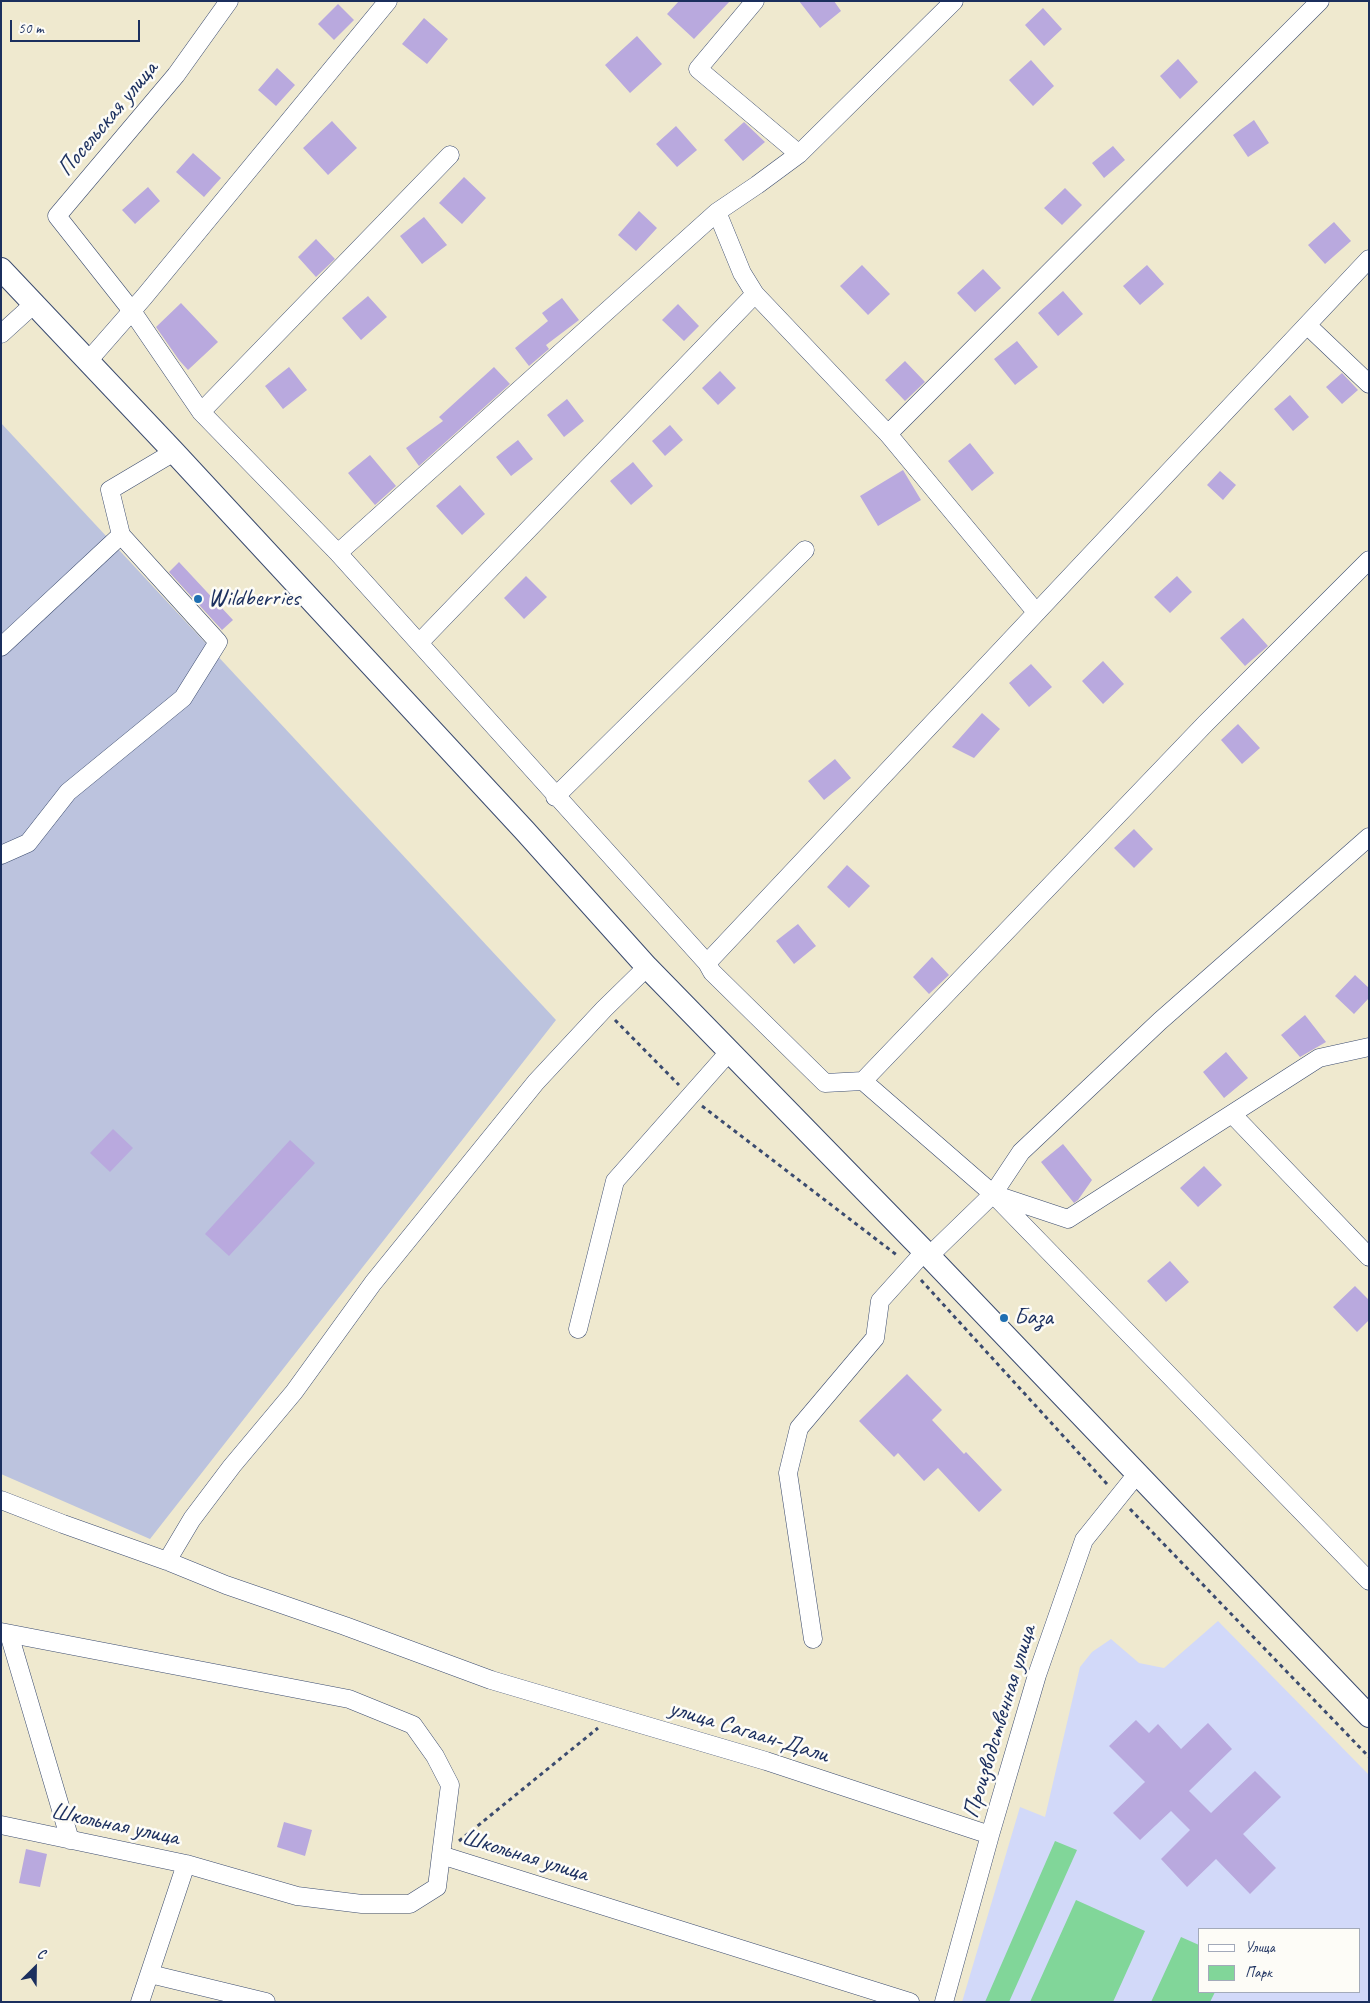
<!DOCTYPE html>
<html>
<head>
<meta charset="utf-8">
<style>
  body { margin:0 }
  #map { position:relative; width:1370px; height:2003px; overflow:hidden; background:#efe9cf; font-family:Caveat,sans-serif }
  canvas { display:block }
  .frame { position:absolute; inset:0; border:2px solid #1b2f5e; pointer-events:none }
  .legend { position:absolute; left:1198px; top:1928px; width:162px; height:65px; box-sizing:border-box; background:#fdfcf7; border:1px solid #a3aaba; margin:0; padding:6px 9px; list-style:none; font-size:15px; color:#1b2f5e }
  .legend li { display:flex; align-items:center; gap:10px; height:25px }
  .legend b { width:25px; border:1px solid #a3aaba }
  .north { position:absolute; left:10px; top:1943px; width:50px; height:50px; -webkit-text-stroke:4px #fdfcf7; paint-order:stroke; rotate:23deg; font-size:14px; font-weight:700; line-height:20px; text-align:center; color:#1b2f5e }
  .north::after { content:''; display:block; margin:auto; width:18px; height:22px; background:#1b2f5e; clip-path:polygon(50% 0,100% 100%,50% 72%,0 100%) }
  .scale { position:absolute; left:10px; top:20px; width:130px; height:22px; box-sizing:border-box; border:2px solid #1b2f5e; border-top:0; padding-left:6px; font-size:15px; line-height:18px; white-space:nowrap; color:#1b2f5e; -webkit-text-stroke:4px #fdfcf7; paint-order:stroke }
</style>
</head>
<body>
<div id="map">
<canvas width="1370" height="2003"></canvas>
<div class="frame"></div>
<ul class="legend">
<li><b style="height:6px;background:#fff"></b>Улица</li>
<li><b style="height:14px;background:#81d699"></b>Парк</li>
</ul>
<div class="north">С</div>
<div class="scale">50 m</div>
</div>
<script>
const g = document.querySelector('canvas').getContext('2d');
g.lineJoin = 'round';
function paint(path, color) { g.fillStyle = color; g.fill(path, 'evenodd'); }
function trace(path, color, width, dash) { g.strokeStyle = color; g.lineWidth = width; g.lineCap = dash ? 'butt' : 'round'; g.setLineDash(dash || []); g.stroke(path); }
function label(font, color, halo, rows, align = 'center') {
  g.font = font + ' Caveat,sans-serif'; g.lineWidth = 5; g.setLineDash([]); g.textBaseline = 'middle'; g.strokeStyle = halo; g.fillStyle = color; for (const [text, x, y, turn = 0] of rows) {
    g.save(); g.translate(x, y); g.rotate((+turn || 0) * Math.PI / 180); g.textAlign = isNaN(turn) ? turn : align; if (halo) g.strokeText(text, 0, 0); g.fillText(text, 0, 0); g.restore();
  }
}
const built = new Path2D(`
  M1218,1621L1369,1775V2002H962L1020,1807L1045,1817L1080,1667L1092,1652L1111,1639L1139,1663L1164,1668ZM1199,1929H1359V1992H1199Z`);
const industrial = new Path2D(`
  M1,423L556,1020L150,1539L1,1474Z`);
const green = new Path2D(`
  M1055,1841L1077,1850L1009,2002H985Z
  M1076,1900L1145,1931L1113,2002H1030Z
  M1181,1937L1199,1945V1992H1215L1210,2002H1151Z`);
const building = new Path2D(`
  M679,1H730L694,39L667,14Z
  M799,1H834L841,11L820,28Z
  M338,4L354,20L334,40L318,24Z
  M1043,8L1062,29L1044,46L1025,25Z
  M424,18L448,39L427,64L402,44Z
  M637,36L662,64L630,93L605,65Z
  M1178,59L1198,82L1180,99L1160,76Z
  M1031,60L1054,86L1033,106L1009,80Z
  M277,68L295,85L276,106L258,90Z
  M1254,120L1269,143L1248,157L1233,135Z
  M332,121L357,148L328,175L303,148Z
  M744,122L765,142L743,161L724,140Z
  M676,126L697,150L677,167L656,144Z
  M1113,146L1125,160L1104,178L1092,163Z
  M193,153L221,178L204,197L176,172Z
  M464,177L486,198L462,224L439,203Z
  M148,187L160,201L135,224L122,210Z
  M1065,188L1082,205L1062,225L1044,208Z
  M639,211L657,228L636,251L618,235Z
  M424,217L447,245L422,264L400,236Z
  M1334,222L1351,241L1325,264L1308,245Z
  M316,239L335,259L316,277L298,257Z
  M862,265L890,294L868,315L840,286Z
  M1147,265L1164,284L1140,305L1123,286Z
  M983,269L1001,288L975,312L957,293Z
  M1063,291L1083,314L1058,336L1038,313Z
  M368,296L387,317L361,340L342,318Z
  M562,298L579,320L546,345L549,349L529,366L515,348L548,321L542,313Z
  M181,303L218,342L188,370L179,360L156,327Z
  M678,304L699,326L684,341L662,320Z
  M1017,341L1038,367L1015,385L994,359Z
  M905,361L925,382L905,401L885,380Z
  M289,367L307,390L283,409L265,386Z
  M494,367L510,384L419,466L406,448L443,421L439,417Z
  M720,371L736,388L718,405L702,388Z
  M1342,373L1358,390L1342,404L1326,387Z
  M1290,395L1309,417L1293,431L1274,409Z
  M567,399L584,421L564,437L547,415Z
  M670,425L683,440L665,456L652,441Z
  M518,440L533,459L511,476L496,457Z
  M970,443L994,473L972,491L948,461Z
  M370,455L396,486L375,505L348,473Z
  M633,462L653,486L631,505L610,481Z
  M903,470L921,500L878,526L860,496Z
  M1220,471L1236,485L1223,500L1207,485Z
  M460,485L485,514L462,535L436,506Z
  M179,562L233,620L222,630L169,572Z
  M526,576L547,597L524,619L504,598Z
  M1177,576L1192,592L1170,613L1154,597Z
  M1243,618L1268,646L1245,666L1220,638Z
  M1103,661L1124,684L1103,704L1082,681Z
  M1031,664L1052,687L1029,707L1009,683Z
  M982,713L1000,729L974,758L952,747Z
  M1238,724L1260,748L1242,764L1221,740Z
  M835,759L851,778L824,800L808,781Z
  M1134,829L1153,849L1134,868L1114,848Z
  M847,865L870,886L849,908L827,887Z
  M798,924L816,946L794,964L776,941Z
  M932,957L949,975L929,994L913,977Z
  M1355,975L1369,988V998L1354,1014L1335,996Z
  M1305,1015L1326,1042L1300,1057L1281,1035Z
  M1226,1052L1248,1078L1224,1098L1203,1072Z
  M113,1129L133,1148L110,1172L90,1153Z
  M290,1140L315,1163L229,1256L205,1234Z
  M1063,1144L1092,1180L1078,1200L1074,1203L1041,1162Z
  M1204,1166L1222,1185L1198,1207L1180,1188Z
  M1170,1261L1189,1282L1166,1302L1147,1281Z
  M1355,1286L1369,1300V1320L1357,1332L1333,1307Z
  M907,1374L942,1410L932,1420L964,1454L966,1452L1002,1490L979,1512L938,1468L924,1481L898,1453L894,1457L859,1421Z
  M1136,1720L1149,1733L1158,1724L1181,1749L1208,1723L1232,1749L1189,1791L1211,1813L1255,1771L1281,1797L1243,1834L1276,1868L1250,1894L1216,1859L1187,1887L1161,1859L1190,1830L1171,1811L1140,1840L1113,1813L1145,1782L1109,1746Z
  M284,1822L312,1830L305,1856L277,1847Z
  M26,1849L47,1854L40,1887L19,1883Z`);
const path = new Path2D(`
  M615,1020L679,1085
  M702,1106L898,1256
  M921,1280L1107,1484
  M1130,1509L1369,1757
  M459,1841L598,1728`);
const minor = new Path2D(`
  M229,1L176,75L57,216L132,311L201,412L338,553L707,963L712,972L825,1083L863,1081L1205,724L1369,560
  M755,1L698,69L799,154
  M954,1L799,154L757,185L717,212L742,273L755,294L888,434L1036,612
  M1307,325L1369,384
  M1,334L34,304
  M88,361L144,297L388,1
  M201,412L450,155
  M888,434L1320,1
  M338,553L717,212
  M420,642L755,294
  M1,647L121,535
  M555,797L805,550
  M1,855L28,843L68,792L183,698L218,642L121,535L110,490L174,452
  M707,963L1369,259
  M863,1081L993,1194L1369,1581
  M1232,1114L1369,1257
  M996,1195L1068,1219L1319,1058L1369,1047
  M929,1256L993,1194L1021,1152L1160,1021L1369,837
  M578,1329L615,1181L729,1052
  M1,1500L63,1524L167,1561L226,1585L345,1626L491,1680L766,1761L990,1835
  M167,1561L192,1519L232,1466L294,1392L373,1283L536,1082L604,1009L647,967
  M1,1632L349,1699L413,1725L435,1756L450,1785L441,1855
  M9,1634L70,1840
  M813,1639L788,1473L799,1428L875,1338L880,1301L925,1251
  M1,1825L186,1864L297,1896L362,1904H410L437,1887L441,1855L910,2002
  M150,1974L266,2002
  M140,2002L186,1864
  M944,2002L990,1835L1037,1675L1084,1540L1137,1474`);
const major = new Path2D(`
  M1,269L174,452L525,831L647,967L929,1256L1369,1716`);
const markers = [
  [198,599,5,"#1f6fb2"],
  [1004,1318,5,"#1f6fb2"]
];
const streetNames = [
  ["Посельская улица",108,119,-50],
  ["Производственная улица",1000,1722,-73],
  ["улица Сагаан-Дали",749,1732,17],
  ["Школьная улица",115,1825,12],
  ["Школьная улица",525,1856,17]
];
const poiNames = [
  ["Wildberries",208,599],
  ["База",1014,1318]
];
paint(built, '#d2d9f9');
paint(industrial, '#bcc3de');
paint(green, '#81d699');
paint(building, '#b9a9de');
trace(minor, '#3b4b6f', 19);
trace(major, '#3b4b6f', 24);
trace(path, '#3b4b6f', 3, [4, 4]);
trace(minor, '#fff', 18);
trace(major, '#fff', 22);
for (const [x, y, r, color] of markers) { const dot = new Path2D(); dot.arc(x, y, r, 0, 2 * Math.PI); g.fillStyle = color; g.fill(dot); trace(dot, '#fdfcf7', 2); }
label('24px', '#1b2f5e', '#fdfcf7', streetNames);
label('24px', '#1b2f5e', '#fdfcf7', poiNames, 'left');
</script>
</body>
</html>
